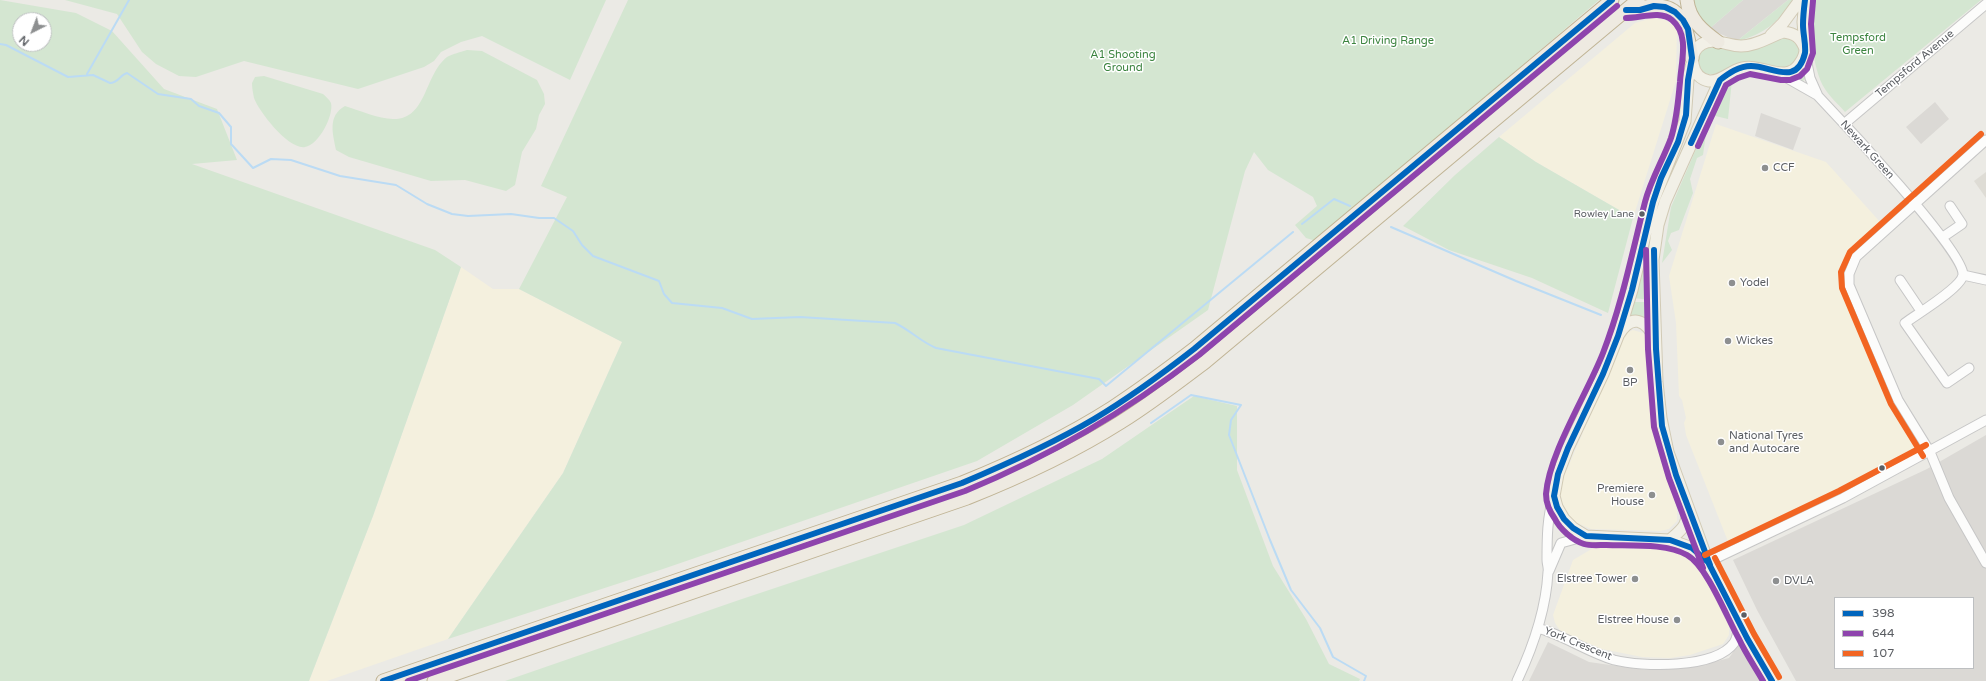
<!DOCTYPE html>
<html>
<head>
<meta charset="utf-8">
<style>
  body { margin:0 }
  #map { position:relative; width:1986px; height:681px; overflow:hidden; background:#ebeae5; font-family:"Varela Round",sans-serif }
  canvas { display:block }
  .legend { position:absolute; left:1834px; top:597px; width:140px; height:72px; box-sizing:border-box; background:#fff; border:1px solid #bdbfc1; margin:0; padding:5px 7px; list-style:none; font-size:12px; color:#5b5e63 }
  .legend li { display:flex; align-items:center; gap:8px; height:20px }
  .legend b { width:20px; border:1px solid #bdbfc1 }
  .north { position:absolute; left:12px; top:12px; width:40px; height:40px; box-sizing:border-box; background:#fff; border:1px solid #bdbfc1; border-radius:50%; rotate:222deg; font-size:11px; font-weight:700; line-height:16px; text-align:center; color:#5b5e63 }
  .north::after { content:''; display:block; margin:auto; width:14px; height:18px; background:#8d8f90; clip-path:polygon(50% 0,100% 100%,50% 72%,0 100%) }
</style>
</head>
<body>
<div id="map">
<canvas width="1986" height="681"></canvas>
<ul class="legend">
<li><b style="height:5px;background:#0065bd"></b>398</li>
<li><b style="height:5px;background:#8e44ad"></b>644</li>
<li><b style="height:5px;background:#f26522"></b>107</li>
</ul>
<div class="north">N</div>
</div>
<script>
const g = document.querySelector('canvas').getContext('2d');
g.lineJoin = 'round';
function paint(path, color) { g.fillStyle = color; g.fill(path, 'evenodd'); }
function trace(path, color, width, dash) { g.strokeStyle = color; g.lineWidth = width; g.lineCap = dash ? 'butt' : 'round'; g.setLineDash(dash || []); g.stroke(path); }
function label(font, color, halo, rows, align = 'center') {
  g.font = font + ' "Varela Round",sans-serif'; g.lineWidth = 3; g.setLineDash([]); g.textBaseline = 'middle'; g.strokeStyle = halo; g.fillStyle = color; for (const [text, x, y, turn = 0] of rows) {
    g.save(); g.translate(x, y); g.rotate((+turn || 0) * Math.PI / 180); g.textAlign = isNaN(turn) ? turn : align; if (halo) g.strokeText(text, 0, 0); g.fillText(text, 0, 0); g.restore();
  }
}
const commercial = new Path2D(`
  M1653,18L1665,20L1677,27L1676,81L1633,218L1536,162L1499,137L1635,23Z
  M1716,124L1826,162L1881,223L1846,258L1842,277L1848,300L1895,407L1916,448L1913,454L1729,544L1686,435L1684,423L1686,418L1682,400L1679,396L1676,323L1669,276Z
  M461,267L493,289H519L622,342L563,473L448,639L327,681H309L373,516Z
  M1633,330L1643,333L1646,336L1647,375L1653,408L1677,511V521L1669,529L1660,531L1591,529L1577,523L1568,515L1562,502L1560,490L1562,481L1626,333Z
  M1647,546L1679,549L1689,553L1697,560L1729,626V635L1723,644L1690,655L1670,658L1642,657L1602,649L1561,632L1555,623L1553,615L1573,560L1595,547L1631,549Z`);
const industrial = new Path2D(`
  M1743,0H1788L1737,41L1709,29Z
  M1935,102L1949,119L1921,144L1906,127Z
  M1761,113L1801,128L1793,150L1755,136Z
  M1986,435V681H1796L1757,610L1733,560L1927,469ZM1835,598H1973V668H1835Z
  M1740,638L1765,681H1529L1548,642L1589,662L1646,670L1698,666L1729,658L1738,645Z`);
const education = new Path2D(`
  M1986,172V198L1974,181Z`);
const green = new Path2D(`
  M0,0L76,13L112,31L164,89L217,109L237,160L192,164L435,250L461,267L373,516L309,681H0ZM20,20H44V44H20Z
  M65,0H606L570,80L482,36L461,42L441,52L434,61L424,67L358,89L244,61L196,77L179,76L156,64L142,52L117,14Z
  M628,0H1599L1316,241L1306,238L1295,225L1317,206L1313,197L1268,170L1254,152L1245,171L1208,310L1073,405L977,461L663,569L448,639L563,473L622,342L519,289L567,197L541,186Z
  M1691,0H1743L1709,29L1703,25Z
  M1788,0H1794C1777,22 1766,34 1737,41Z
  M1813,0H1981L1845,112C1839,105 1830,97 1825,89C1811,67 1810,25 1813,0Z
  M1783,36L1795,40C1798,47 1802,53 1797,60C1784,77 1762,58 1744,62C1730,65 1715,81 1701,71C1686,34 1726,53 1743,51C1758,50 1770,43 1783,36Z
  M467,50L482,51L537,80L544,94L545,104L539,115L536,129L522,152L515,185L506,191L465,180L431,181L349,157L336,150C333,134 327,116 345,106C358,110 379,119 393,119C427,120 424,75 447,57C452,54 461,52 467,50Z
  M1802,71L1805,79L1802,82L1794,77Z
  M264,76L323,94C326,97 329,99 331,103C334,115 319,145 305,147C289,150 259,112 254,98C253,93 252,88 252,83L255,77Z
  M1732,80L1728,119L1711,115L1728,84Z
  M1703,133L1706,134L1703,155L1697,158L1690,179L1693,193L1679,230L1671,233L1668,241L1672,250L1662,263L1671,207Z
  M1499,137L1536,162L1633,218L1608,313L1532,278L1449,250L1403,226L1455,175Z
  M1657,201L1662,203L1651,300L1633,298Z
  M1634,302H1651L1652,323L1630,317Z
  M1194,396L1237,406V470L1273,566L1306,619L1329,664L1360,679L1359,681H505L739,600L964,525L1102,459Z`);
const stream = new Path2D(`
  M0,44L6,45L68,77L93,75L110,83C118,83 120,75 127,73L158,94L191,99L199,106L219,113L231,127V144L253,168L271,159L291,160L340,176L396,185L427,204L452,214L468,216L511,214L539,218H554L573,231L582,245L593,256L659,281L664,294L672,303L722,308L752,319L800,317L895,323C910,330 921,342 936,348L1099,379L1106,386L1293,232
  M87,74L129,0
  M1302,224L1334,199L1350,206
  M1391,227L1516,281L1601,315
  M1151,423L1191,395L1241,405L1231,420L1229,435L1270,540L1291,590L1320,628L1333,657L1366,676L1364,681`);
const minor = new Path2D(`
  M1805,53L1810,78L1818,96C1841,120 1965,252 1963,275C1961,288 1917,314 1905,323L1947,383L1969,368
  M1780,74L1817,95
  M1844,124L1986,4
  M1986,140L1856,257L1849,274V285L1898,400L1930,452L1949,498L1986,563
  M1943,237L1962,224L1950,206
  M1963,275L1986,280
  M1900,280L1921,311
  M1708,562L1843,498L1986,420
  M1549,571L1561,543L1586,536
  M1538,628C1565,636 1588,652 1614,660C1642,667 1715,669 1734,643C1738,637 1738,630 1739,623
  M1517,681C1533,647 1546,611 1548,572C1549,568 1547,564 1547,560C1547,539 1547,516 1554,496`);
const major = new Path2D(`
  M1783,32C1795,33 1801,38 1805,49C1805,54 1803,59 1800,63C1787,85 1762,63 1742,68C1729,71 1722,82 1709,81C1691,78 1687,53 1702,44C1714,37 1728,46 1741,46C1756,46 1769,37 1783,32Z
  M1771,35L1783,23L1800,0
  M1805,47L1803,22L1805,0
  M1692,63L1688,80L1685,121L1653,202L1632,290L1618,336L1603,374L1568,448L1558,474L1554,496L1557,507L1564,519L1573,528L1586,536L1670,540L1692,548L1708,562
  M1720,80L1665,202L1658,225L1653,260L1657,382L1661,418L1668,452L1708,562L1747,638L1772,681
  M1619,334C1632,313 1646,320 1655,339
  M1670,540C1681,530 1689,525 1687,509`);
const highway = new Path2D(`
  M1687,0C1689,20 1703,31 1718,42
  M1626,10C1636,10 1645,6 1654,6C1687,5 1687,35 1692,58
  M383,681L962,483C1014,462 1065,438 1112,408C1141,389 1168,369 1194,349L1612,0
  M434,681L967,498C1020,477 1072,453 1121,422C1150,404 1177,383 1205,362L1638,0`);
const bus1 = new Path2D(`
  M1626,10H1640L1654,6L1665,7L1675,12L1683,20L1688,29L1692,58L1688,80L1686,115L1678,142L1661,178L1653,202L1632,290L1618,336L1603,374L1568,448L1558,474L1554,496L1557,507L1564,519L1573,528L1586,536L1670,540L1692,548L1708,562L1747,638L1772,681
  M1691,143L1720,80C1729,73 1739,66 1751,66C1772,66 1797,87 1805,53C1806,44 1803,34 1803,25C1803,17 1804,8 1805,0
  M1654,250L1656,349L1662,426L1676,475L1710,565
  M383,681L962,483C1007,464 1052,444 1094,419C1129,398 1162,374 1194,349L1612,0`);
const bus2 = new Path2D(`
  M1626,18C1641,18 1660,10 1672,20C1690,35 1681,62 1680,82C1678,102 1677,119 1671,138C1663,160 1651,179 1645,202C1632,253 1622,304 1603,353C1587,394 1549,453 1546,494C1546,503 1550,512 1555,519C1560,529 1572,540 1584,544C1590,546 1599,545 1606,545C1630,546 1666,543 1687,555C1707,566 1727,618 1739,639C1746,654 1755,667 1763,681
  M1698,146L1726,85L1738,78L1750,74L1781,80H1790L1800,76L1807,69L1813,53L1811,24L1813,1
  M1646,250L1648,349L1654,427L1669,478L1703,568
  M408,681L965,491C1052,455 1124,413 1199,355L1617,6`);
const bus3 = new Path2D(`
  M1923,456L1891,404L1842,288L1841,272L1850,252L1981,134
  M1705,555L1839,491L1926,445
  M1715,558L1754,634L1779,677`);
const markers = [
  [1765,168,4,"#8d8f90"],
  [1642,214,3.5,"#5b5e63"],
  [1732,283,4,"#8d8f90"],
  [1728,341,4,"#8d8f90"],
  [1630,370,4,"#8d8f90"],
  [1721,442,4,"#8d8f90"],
  [1882,468,3.5,"#5b5e63"],
  [1652,495,4,"#8d8f90"],
  [1635,579,4,"#8d8f90"],
  [1776,581,4,"#8d8f90"],
  [1744,615,3.5,"#5b5e63"],
  [1677,620,4,"#8d8f90"]
];
const busNames = [
  ["Rowley Lane",1634,214]
];
const parkNames = [
  ["Tempsford",1858,38],
  ["Green",1858,51],
  ["A1 Driving Range",1388,41],
  ["A1 Shooting",1123,55],
  ["Ground",1123,68]
];
const streetNames = [
  ["Tempsford Avenue",1915,64,-40],
  ["Newark Green",1867,150,48],
  ["York Crescent",1578,644,22]
];
const poiNames = [
  ["CCF",1773,168],
  ["Yodel",1740,283],
  ["Wickes",1736,341],
  ["BP",1630,383,"center"],
  ["National Tyres",1729,436],
  ["and Autocare",1729,449],
  ["Premiere",1644,489,"right"],
  ["House",1644,502,"right"],
  ["Elstree Tower",1627,579,"right"],
  ["DVLA",1784,581],
  ["Elstree House",1669,620,"right"]
];
paint(commercial, '#f4f0de');
paint(industrial, '#dbd9d5');
paint(education, '#dedcd5');
paint(green, '#d4e6d1');
trace(stream, '#bbdbf4', 2);
trace(minor, '#c6c6c6', 11);
trace(major, '#d1cab5', 13);
trace(highway, '#c0b495', 15);
trace(minor, '#fcfcfb', 9);
trace(major, '#f2f0e7', 11);
trace(highway, '#eeeae1', 13);
trace(bus1, '#0065bd', 6);
trace(bus2, '#8e44ad', 6);
trace(bus3, '#f26522', 6);
for (const [x, y, r, color] of markers) { const dot = new Path2D(); dot.arc(x, y, r, 0, 2 * Math.PI); g.fillStyle = color; g.fill(dot); trace(dot, '#fff', 1.5); }
label('10px', '#5b5e63', '#fff', busNames, 'right');
label('11px', '#3a833e', '#fff', parkNames);
label('11px', '#5b5e63', '#fff', streetNames);
label('11px', '#5b5e63', '#fff', poiNames, 'left');
</script>
</body>
</html>
